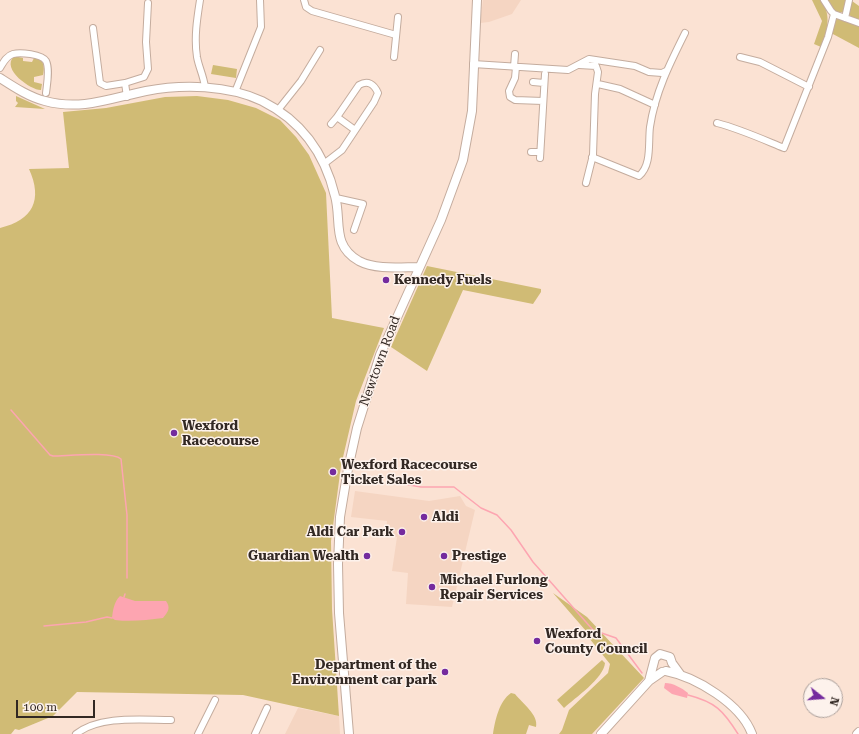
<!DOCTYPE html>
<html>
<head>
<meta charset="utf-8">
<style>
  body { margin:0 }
  #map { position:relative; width:859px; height:734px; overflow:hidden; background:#fbe2d3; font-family:"Roboto Serif",serif }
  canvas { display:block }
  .north { position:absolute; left:803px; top:678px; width:40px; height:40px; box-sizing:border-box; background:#fdf2ec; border:1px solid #aca19c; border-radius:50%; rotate:107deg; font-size:11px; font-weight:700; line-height:16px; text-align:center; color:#322823 }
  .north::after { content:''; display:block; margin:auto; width:14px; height:18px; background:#742b9e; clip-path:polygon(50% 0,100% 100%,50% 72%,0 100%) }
  .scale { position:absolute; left:16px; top:700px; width:79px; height:18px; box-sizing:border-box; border:2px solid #322823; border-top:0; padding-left:5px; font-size:12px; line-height:14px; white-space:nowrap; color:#322823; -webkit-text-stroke:3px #fdf2ec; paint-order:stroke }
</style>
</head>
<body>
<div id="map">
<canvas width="859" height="734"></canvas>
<div class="north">N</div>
<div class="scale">100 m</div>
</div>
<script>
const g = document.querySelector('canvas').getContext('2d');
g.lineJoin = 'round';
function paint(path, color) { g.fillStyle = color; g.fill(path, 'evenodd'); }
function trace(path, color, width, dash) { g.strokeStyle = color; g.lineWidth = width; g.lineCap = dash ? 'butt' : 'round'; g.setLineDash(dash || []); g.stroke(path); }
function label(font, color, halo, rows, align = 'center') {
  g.font = font + ' "Roboto Serif",serif'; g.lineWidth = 3; g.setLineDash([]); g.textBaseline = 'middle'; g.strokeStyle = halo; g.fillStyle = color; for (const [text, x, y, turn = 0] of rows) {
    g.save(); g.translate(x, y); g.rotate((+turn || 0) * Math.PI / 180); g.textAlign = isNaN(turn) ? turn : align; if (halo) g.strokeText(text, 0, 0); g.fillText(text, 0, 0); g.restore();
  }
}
const built = new Path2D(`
  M483,0H521L512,14L489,22L480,23Z
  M355,491L429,501L460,496L466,506L475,510L452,607L406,604L408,573L392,571L397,537L386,535L387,521L351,517Z
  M298,708L339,716L340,734H285Z`);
const green = new Path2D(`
  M812,0H822C831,17 828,29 821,47L814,44L822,21Z
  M827,0H847L844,12C834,14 831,7 827,0Z
  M852,1L859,6V21L849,15Z
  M837,17L859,26V48L831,33L834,20Z
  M14,56L23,58V61L32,62L34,58C44,59 45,66 43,75L34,77V82L42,84L41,90C33,91 0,70 14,56Z
  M213,65L237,69L236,78L211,74Z
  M16,96L45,109L15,107L18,103L16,101Z
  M197,96L228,100L256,108L280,120L296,137L309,155L326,193L332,318L384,328L356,401L341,466L331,541L332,609L339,716L243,695L77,692L53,716L19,730L15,729L11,734H0V228C33,220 43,200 29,169L69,168L63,112L106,108L165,97Z
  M427,266L541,289V292L533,304L463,290L427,371L391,347Z
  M553,593L587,617L644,678L592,734H559L562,730L569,710L608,673L610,664L585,633L586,631Z
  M602,660L605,663C604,678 575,698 564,708L557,700Z
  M511,693L515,694C522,703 539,715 536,727L529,725L526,734H493C495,721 499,701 511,693Z`);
const water = new Path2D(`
  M120,596L135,601H166C171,608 168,612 163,618C147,620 131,622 115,620L112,618C113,610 114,602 120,596Z
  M665,683C673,683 682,688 688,693L687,698L672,694L664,688Z`);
const stream = new Path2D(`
  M11,410L50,455L53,456C67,456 112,451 121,459L127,515V578
  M390,480L398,479L404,484L421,487H454L481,508L497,515L511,530L533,562L593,630L616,638L642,673
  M124,597L125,594
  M44,626L86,622L107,617L112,618
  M688,695C715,702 723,710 738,734`);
const street = new Path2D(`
  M200,0C197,19 194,38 197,57C199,68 203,74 205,87
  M304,0L306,7L312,11L396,35
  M824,0L831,11L834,14L859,23
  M845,18L849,0
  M93,28L100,83L106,86L125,83
  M394,57L398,17
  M740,57L760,62L809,87
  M473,64L568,70L589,59L635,66L649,72L662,73L666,71
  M579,65L596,66L598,72L595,94L593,155L586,183
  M514,67L515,54
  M516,67L515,78L509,91L510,97L515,100L543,101
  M0,68C3,63 6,56 13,54C20,52 42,54 46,61C50,69 47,84 46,93
  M533,82L544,83
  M598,84L620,89L655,105
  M235,92L261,27L260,0
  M127,97L125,83L144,77L148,69L146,42L148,3
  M278,110L301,81L320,50
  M717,123C740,129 762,139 784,148L828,37L834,14
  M331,124L337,117
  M531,152H540
  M592,157L639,176C652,165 648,143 650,127C655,93 670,63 685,33
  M540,158L545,74
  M325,163L342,150L374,102L378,93C374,84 368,80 359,85L337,117L355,130
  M336,198L363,204L354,230
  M76,734C100,715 142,720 171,720
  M198,734L215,700
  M255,734L267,708`);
const secondary = new Path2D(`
  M0,78C14,87 29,97 45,101C82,111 111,98 146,91C183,84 228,85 262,101C302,121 325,154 335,196C342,221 331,245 359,261C376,270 401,267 419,267
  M666,671C696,677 741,704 752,734
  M649,681L655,658L660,654L670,657L672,663L680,674
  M349,734L339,613L338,564L340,517L348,469L357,428L380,355L441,220L463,160L472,111L477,0
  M601,734L649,681L662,672
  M857,734L859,732`);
const markers = [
  [386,280,4,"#742b9e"],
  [174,433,4,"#742b9e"],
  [333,472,4,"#742b9e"],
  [424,517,4,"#742b9e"],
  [402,532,4,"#742b9e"],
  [367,556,4,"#742b9e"],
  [444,556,4,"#742b9e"],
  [432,587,4,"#742b9e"],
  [537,641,4,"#742b9e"],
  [445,672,4,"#742b9e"]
];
const poiNames = [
  ["Kennedy Fuels",394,280],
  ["Wexford",182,426],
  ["Racecourse",182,441],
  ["Wexford Racecourse",341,465],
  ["Ticket Sales",341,480],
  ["Aldi",432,517],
  ["Aldi Car Park",394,532,"right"],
  ["Guardian Wealth",359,556,"right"],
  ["Prestige",452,556],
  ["Michael Furlong",440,580],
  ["Repair Services",440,595],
  ["Wexford",545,634],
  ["County Council",545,649],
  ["Department of the",437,665,"right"],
  ["Environment car park",437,680,"right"]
];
const streetNames = [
  ["Newtown Road",380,361,-70]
];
paint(built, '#f5d5c2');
paint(green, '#d0bb75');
paint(water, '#fda5b1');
trace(stream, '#fda5b1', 1.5);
trace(street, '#c4ac9e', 8);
trace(secondary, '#c4ac9e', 10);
trace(street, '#fff', 6);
trace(secondary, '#fff', 8);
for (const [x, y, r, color] of markers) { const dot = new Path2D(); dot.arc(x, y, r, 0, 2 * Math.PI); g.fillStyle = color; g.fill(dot); trace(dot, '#fdf2ec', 1.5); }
label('bold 13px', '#322823', '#fdf2ec', poiNames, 'left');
label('13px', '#322823', '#fdf2ec', streetNames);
</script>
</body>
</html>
